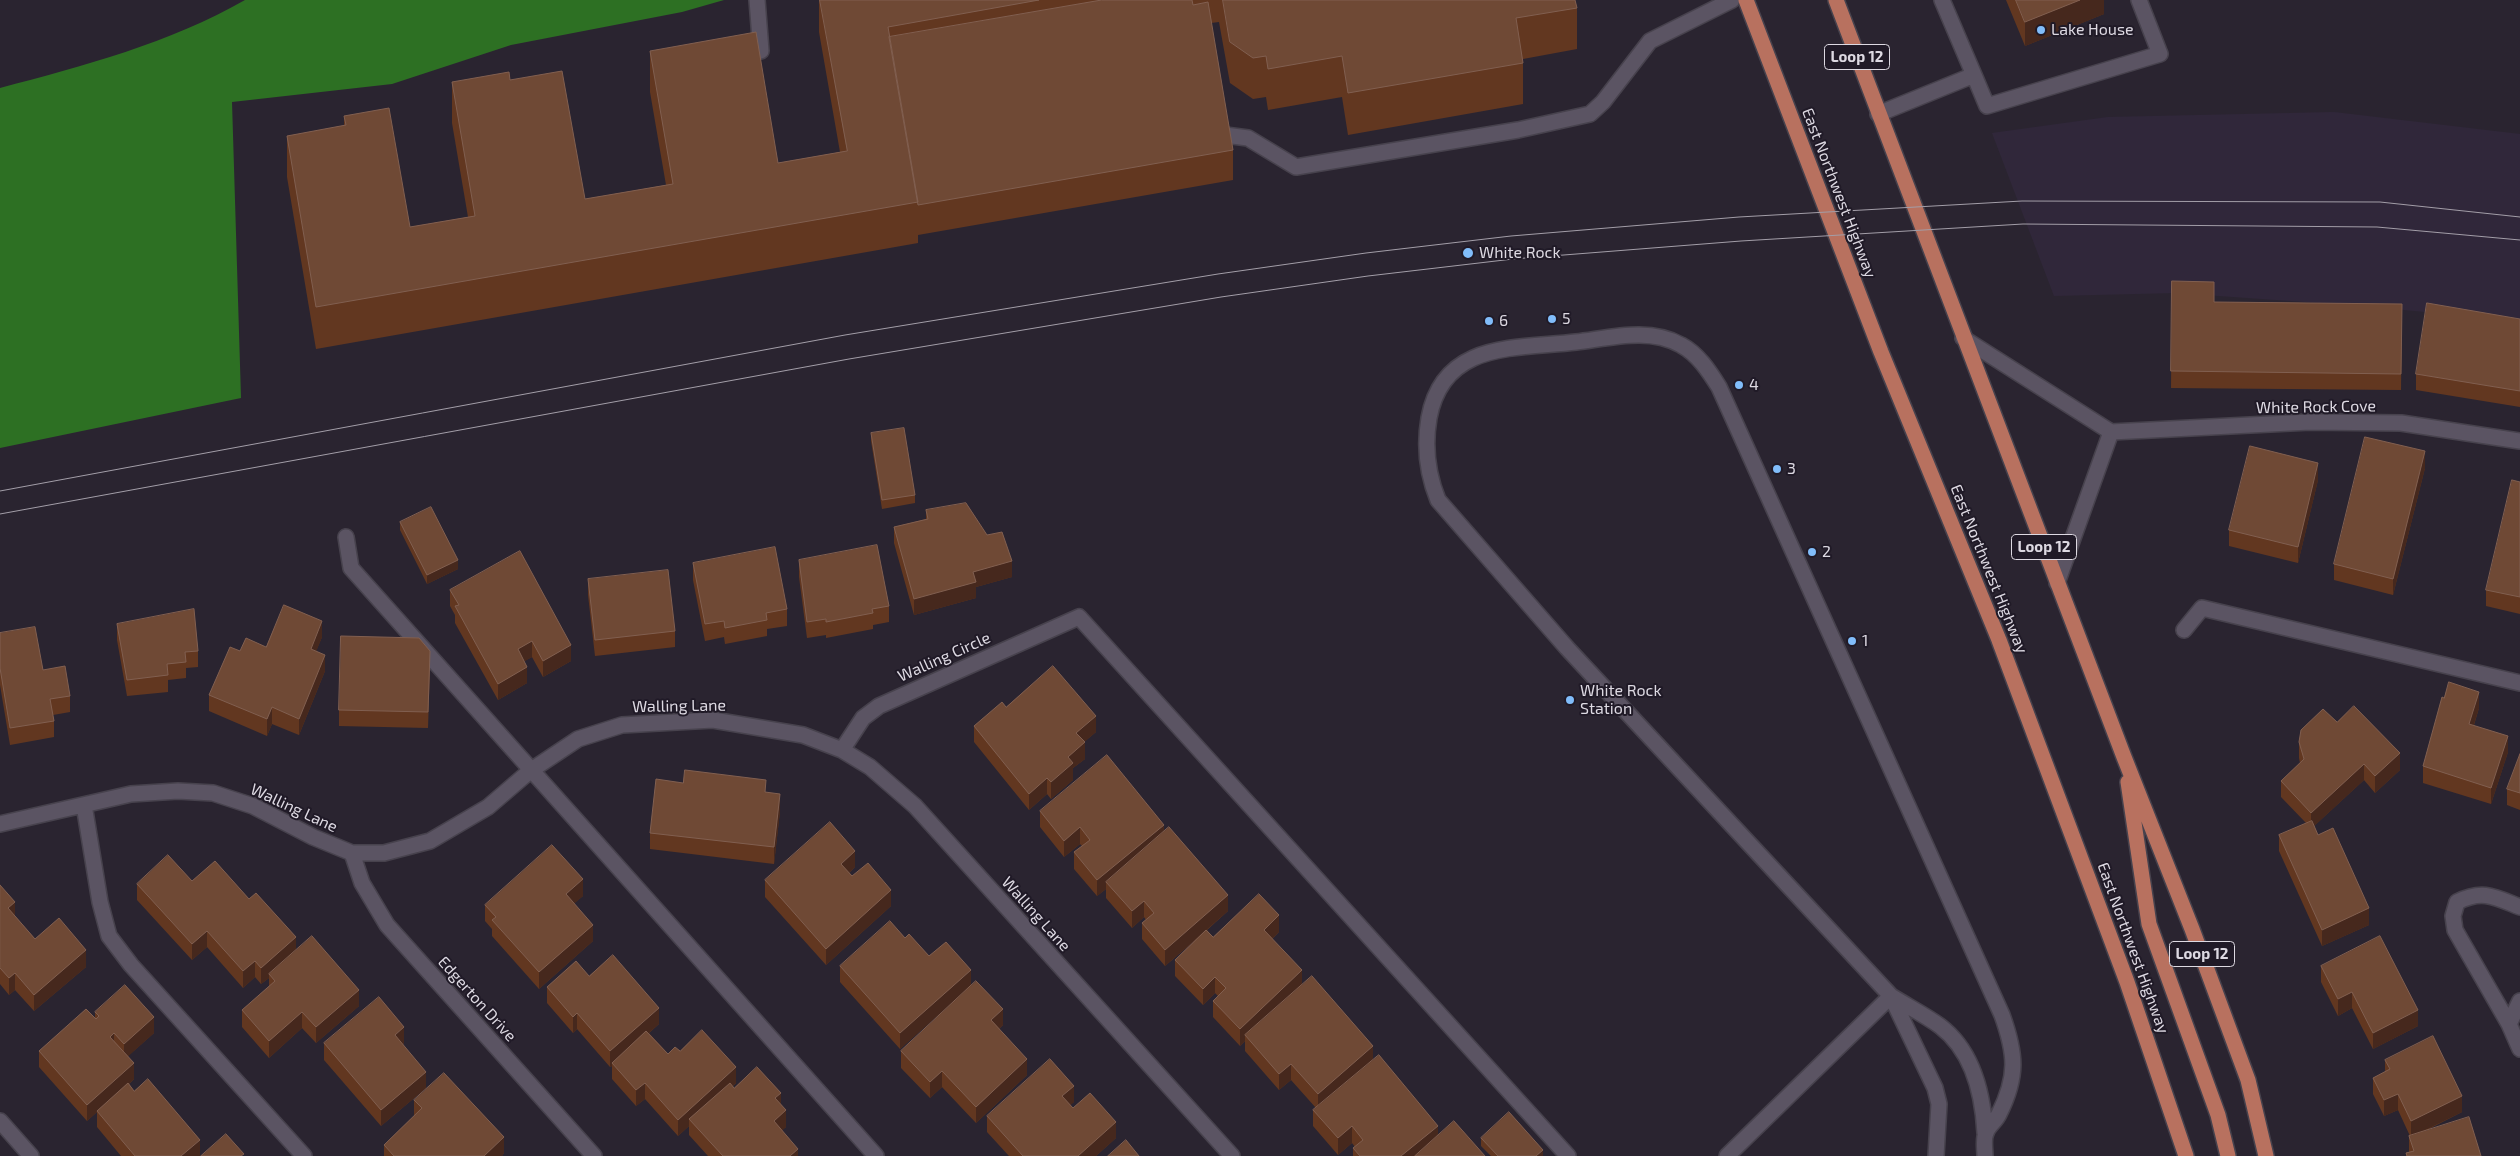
<!DOCTYPE html>
<html>
<head>
<meta charset="utf-8">
<style>
  body { margin:0 }
  canvas { display:block; background:#2a2430 }
</style>
</head>
<body>
<canvas width="2520" height="1156"></canvas>
<script>
const g = document.querySelector('canvas').getContext('2d');
g.lineJoin = 'round';
function paint(path, color) { g.fillStyle = color; g.fill(path, 'evenodd'); }
function trace(path, color, width, dash) { g.strokeStyle = color; g.lineWidth = width; g.lineCap = dash ? 'butt' : 'round'; g.setLineDash(dash || []); g.stroke(path); }
function label(font, color, halo, rows, align = 'center') {
  g.font = font + ' "Exo 2",sans-serif'; g.lineWidth = 4; g.setLineDash([]); g.textBaseline = 'middle'; g.strokeStyle = halo; g.fillStyle = color; for (const [text, x, y, turn = 0] of rows) {
    g.save(); g.translate(x, y); g.rotate((+turn || 0) * Math.PI / 180); g.textAlign = isNaN(turn) ? turn : align; if (halo) g.strokeText(text, 0, 0); g.fillText(text, 0, 0); g.restore();
  }
}
const built = new Path2D(`
  M2334,112L2520,134V321L2362,306L2176,293L2054,296L1992,133L2108,117Z`);
const forest = new Path2D(`
  M245,0H724L682,12L511,45L392,84L232,102L241,398L0,448V88C83,66 170,43 245,0Z`);
const minor = new Path2D(`
  M757,0L761,51
  M1942,0L1974,75
  M1878,114L1974,75L1987,106L2160,54L2139,0
  M1225,135L1248,138L1296,167L1518,130L1590,114L1603,102L1650,41L1732,0
  M1963,338L2111,432L2310,422L2401,423L2520,441
  M346,537L351,568L876,1156
  M2057,583L2111,432
  M2184,630L2202,608L2520,683
  M842,750L863,718L879,706L1079,617L1568,1156
  M84,805L100,902L109,936L131,965L304,1156
  M0,824L131,794L178,791L213,793L253,806L313,837L352,853H384L430,841L488,807L530,771L578,739L622,725L713,720L803,735L842,750L870,767L915,806L1232,1156
  M352,853L362,883L387,925L594,1156
  M2520,907C2495,897 2483,889 2457,902L2453,916L2455,930L2509,1024L2520,1049
  M1891,996L1935,1088L1939,1104L1936,1156
  M2509,1024L2520,1001
  M0,1121L31,1156
  M1727,1156L1891,996
  M1985,1156C1985,1150 1983,1139 1986,1133C1988,1126 1996,1121 1999,1114C2018,1076 2016,1054 2002,1015L1719,387C1709,371 1698,354 1681,345C1649,327 1610,338 1576,342C1515,349 1443,341 1429,418C1424,447 1427,473 1438,500L1567,648L1891,996C1907,1006 1925,1015 1940,1026C1973,1051 1983,1095 1985,1133`);
const major = new Path2D(`
  M1746,0L1881,352L1999,640L2127,982L2186,1156
  M1836,0L2124,757L2192,929L2248,1080L2266,1156
  M2128,782L2149,924L2218,1115L2228,1156`);
const tram = new Path2D(`
  M0,491L845,335L1218,274L1366,253L1511,236L1739,217L2022,201L2380,202L2520,217
  M0,514L849,359L1221,297L1368,276L1513,259L1741,241L2023,224L2377,227L2520,240`);
const wall = new Path2D(`
  M819,0H1575L1577,8V49L1523,59V104L1348,135L1342,97L1268,110L1266,97L1253,99L1230,83L1219,22L1211,23L1233,150V180L918,235V243L316,349L287,177V136L344,126V116L410,227L468,217L452,123V82L510,80L585,199L666,185L650,92V51L778,163L840,152L819,32Z
  M2006,0H2104V14L2025,46Z
  M2172,281L2214,302L2402,304L2401,390L2171,388Z
  M2520,319V407L2416,390V374Z
  M871,433L915,495V503L882,509L871,441Z
  M2425,468L2393,595L2334,580V564Z
  M2318,480L2298,563L2229,546V530Z
  M2520,482V614L2486,606V590Z
  M926,510L987,535L1012,577L976,587V598L914,615L894,543V527L926,519Z
  M400,522L458,569L427,584L400,530Z
  M799,560L889,606V622L873,625V629L826,638V635L807,638L799,577Z
  M693,563L787,609V626L767,629V636L725,644L724,637L705,641L693,580Z
  M588,579L675,631V647L595,656L588,595Z
  M450,590L571,661L543,677L532,657L524,661L527,683L498,700L455,623V615L450,606Z
  M117,624L198,651V667L186,668V678L168,680V692L127,696L117,640Z
  M0,633L70,696V712L53,715L54,721V737L10,745L0,685Z
  M322,637L316,651L325,671L299,735L272,724L267,736L209,711V695L266,647Z
  M430,667L428,728L339,726V710Z
  M1006,707L1096,732L1084,742L1085,759L1073,768V780L1051,799L1047,794L1029,810L974,742V726Z
  M2479,708L2474,725L2508,752L2491,804L2423,783V766Z
  M2337,722L2400,770L2375,793L2364,780L2314,826L2318,835L2369,925L2322,946L2279,851V835L2306,823L2281,797V781L2300,763L2299,758V742Z
  M2520,754V810L2507,805V789Z
  M766,792L780,811L774,864L650,849V833Z
  M1040,811L1164,831L1228,911L1207,930L1213,937L1279,932L1272,939L1302,985L1373,1060L1438,1135L1485,1156H1353V1148L1355,1147L1352,1143L1338,1155L1313,1126V1110L1316,1108L1291,1080L1279,1090L1245,1051V1041L1240,1046L1213,1017V1001L1218,996L1215,993L1203,1005L1175,976V960L1200,936L1165,966L1142,939V923L1146,920L1144,917L1132,928L1106,898V889L1097,896L1074,869V852L1082,846L1080,844L1064,857L1040,827Z
  M855,867L849,873L891,906L826,965L765,897V880Z
  M192,881L296,950L359,1006L316,1043L302,1028L269,1058L242,1027V1010L269,987V978L261,984L255,977L243,988L207,947L192,960L137,900V884Z
  M0,886L15,916L35,939L86,967L34,1011L15,990L9,995L0,984Z
  M583,896L574,903L593,941L539,989L492,936V929L485,921V905Z
  M905,938L971,986L1003,1025L999,1029L1027,1075L976,1123L942,1087L930,1098L901,1068V1051L966,990L900,1049L840,982V966Z
  M2321,966L2418,1026L2373,1049L2352,1008L2338,1016L2321,982Z
  M589,976L659,1024L649,1033L668,1054L680,1051L736,1083L733,1086L734,1088L781,1104L786,1127L782,1130L798,1156H708L689,1135V1126L678,1136L645,1099L636,1106L612,1079V1066L610,1067L577,1029L573,1033L547,1003V987Z
  M95,1012L154,1033L128,1056L134,1079L129,1084L134,1091L200,1156H121L97,1127V1112L87,1121L39,1067V1051L95,1019Z
  M324,1043H404L403,1044L426,1088L381,1126L324,1060Z
  M2385,1060L2462,1112L2421,1133L2481,1156H2406V1153L2409,1152V1136H2410L2398,1110L2384,1116L2373,1094V1078L2385,1072Z
  M414,1100L504,1153L502,1156H384V1145L414,1116Z
  M1074,1102L1070,1105L1073,1108L1116,1138L1096,1156H1009L987,1132V1116Z
  M1481,1138L1543,1156H1491L1481,1146Z`);
const shadedWall = new Path2D(`
  M2080,0H2104V14L2025,46V22Z
  M2425,451V468L2393,595V579Z
  M2318,463V480L2298,563V547Z
  M458,560V569L427,584V575Z
  M1012,561V577L976,587V598L914,615V599L973,572Z
  M322,621V637L311,665V649Z
  M532,641V657L518,665V649Z
  M571,645V661L543,677V661Z
  M325,655V671L299,735V719Z
  M527,667V683L498,700V684Z
  M2479,692V708L2469,740V724Z
  M272,707V724L267,736V719Z
  M1096,716V732L1076,749V733Z
  M2508,736V752L2491,804V788Z
  M1085,742V759L1073,768V780L1051,799V782L1068,757Z
  M2400,753V770L2375,793V776Z
  M2364,764V780L2311,829V813Z
  M1047,778V794L1029,810V794Z
  M780,794V811L774,864V847Z
  M1164,825V841L1106,882V889L1097,896V880Z
  M1080,827V844L1064,857V841Z
  M855,851V867L841,880V864Z
  M583,879V896L566,911V894Z
  M891,890V906L826,965V949Z
  M1228,895V911L1165,966V950Z
  M1144,901V917L1132,928V911Z
  M15,902V918L8,908Z
  M2369,908V925L2322,946V930Z
  M1279,915V932L1264,946V930Z
  M593,925V941L539,989V972Z
  M207,931V947L192,960V944Z
  M296,937V953L269,974V978L261,984V968Z
  M86,950V967L34,1011V995Z
  M255,961V977L243,988V971Z
  M971,970V986L900,1049V1033Z
  M1302,970V987L1245,1035V1041L1240,1046V1029Z
  M15,973V990L9,995V978Z
  M1215,977V993L1203,1005V989Z
  M359,990V1006L316,1043V1027Z
  M2352,992V1008L2338,1016V999Z
  M659,1008V1024L613,1064L612,1063V1066L610,1067V1051Z
  M1003,1009V1025L991,1036V1020Z
  M2418,1010V1026L2373,1049V1033Z
  M302,1012V1028L269,1058V1041Z
  M577,1013V1029L573,1033V1017Z
  M154,1017V1033L124,1060V1044Z
  M404,1027V1043L395,1051V1035Z
  M114,1033V1049L110,1037Z
  M1373,1046V1062L1318,1110V1094Z
  M1027,1059V1075L976,1123V1107Z
  M134,1063V1079L98,1112L97,1111V1112L87,1121V1105Z
  M1291,1064V1080L1279,1090V1074Z
  M736,1067V1083L693,1123L689,1119V1126L678,1136V1120Z
  M942,1071V1087L930,1098V1082Z
  M426,1072V1088L381,1126V1110Z
  M645,1083V1099L636,1106V1090Z
  M1074,1086V1102L1062,1112V1096Z
  M781,1093V1109L775,1098Z
  M2398,1094V1110L2384,1116V1100Z
  M2462,1096V1112L2411,1137V1121Z
  M786,1110V1127L774,1138V1121Z
  M1116,1122V1138L1096,1156H1078Z
  M1352,1126V1143L1338,1155V1138Z
  M1438,1126V1142L1421,1156H1401Z
  M504,1137V1153L502,1156H484Z
  M200,1140V1156H181Z
  M798,1149V1156H790Z
  M1543,1150V1156H1536Z`);
const building = new Path2D(`
  M820,0H1039L888,27L918,202L316,307L287,136L346,125L344,116L389,108L410,227L475,216L452,82L509,72L510,80L562,71L585,199L673,184L650,51L756,32L778,163L847,151Z
  M1102,0H1192L1193,5L1208,2L1233,150L918,205L889,37Z
  M1223,0H1575L1577,8L1516,18L1523,63L1348,93L1342,56L1268,69L1266,56L1253,58L1230,42Z
  M2016,0H2080L2025,22Z
  M2172,281L2214,282V302L2402,304L2401,374L2171,371Z
  M2427,303L2520,319V391L2416,374Z
  M904,428L915,495L882,500L871,433Z
  M2365,437L2425,451L2393,579L2334,564Z
  M2250,446L2318,463L2298,547L2229,530Z
  M2512,480L2520,482V597L2486,590Z
  M966,503L987,535L1002,532L1012,561L973,572L976,582L914,599L894,527L928,519L926,510Z
  M431,507L458,560L427,575L400,522Z
  M877,545L889,606L872,609L873,613L826,622V619L807,622L799,560Z
  M775,547L787,609L766,613L767,620L725,628L724,621L705,624L693,563Z
  M520,551L571,645L543,661L532,641L518,649L527,667L498,684L455,606L459,605L450,590Z
  M668,570L675,631L595,640L588,579Z
  M284,605L322,621L311,649L325,655L299,719L272,707L267,719L209,695L230,647L240,651L246,638L266,647Z
  M194,609L198,651L185,652L186,662L167,664L168,675L127,680L117,624Z
  M35,627L43,670L65,666L70,696L50,699L54,721L10,728L0,668V633Z
  M341,636L419,638L430,651L428,712L339,710Z
  M1053,666L1096,716L1076,733L1085,742L1068,757L1073,763L1051,782L1047,778L1029,794L974,726L1002,702L1006,707Z
  M2449,682L2479,692L2469,724L2508,736L2491,788L2423,766L2442,697L2444,698Z
  M2354,706L2400,753L2375,776L2364,764L2311,813L2281,781L2304,759L2299,742L2301,730L2323,709L2337,722Z
  M2520,754V793L2507,789Z
  M1107,755L1164,825L1097,880L1074,852L1090,840L1080,827L1064,841L1040,811Z
  M685,770L766,780L765,792L780,794L774,847L650,833L656,779L683,783Z
  M2312,821L2318,835L2333,828L2369,908L2322,930L2279,835Z
  M830,822L855,851L841,864L852,876L868,863L891,890L826,949L765,880Z
  M1169,827L1228,895L1165,950L1142,923L1154,913L1144,901L1132,911L1106,882Z
  M552,845L583,879L566,894L593,925L539,972L492,920L496,917L485,905Z
  M168,855L192,881L215,861L249,899L256,893L296,937L261,968L255,961L243,971L207,931L192,944L137,884Z
  M0,885L15,902L8,908L35,939L59,918L86,950L34,995L15,973L9,978L0,968Z
  M1259,894L1279,915L1264,930L1302,970L1240,1029L1213,1001L1226,988L1215,977L1203,989L1175,960L1206,930L1213,937Z
  M890,921L905,938L909,934L929,956L946,942L971,970L900,1033L840,966Z
  M312,936L359,990L316,1027L302,1012L269,1041L242,1010L275,981L269,974Z
  M2380,936L2418,1010L2373,1033L2352,992L2338,999L2321,966Z
  M613,955L659,1008L610,1051L577,1013L573,1017L547,987L576,961L589,976Z
  M1312,976L1373,1046L1318,1094L1291,1064L1279,1074L1245,1035Z
  M976,981L1003,1009L991,1020L1027,1059L976,1107L942,1071L930,1082L901,1051Z
  M125,985L154,1017L124,1044L114,1033L110,1037L134,1063L87,1105L39,1051L86,1009L96,1019L99,1016L95,1012Z
  M379,997L404,1027L395,1035L426,1072L381,1110L324,1043Z
  M702,1030L736,1067L678,1120L645,1083L636,1090L612,1063L646,1031L668,1054L675,1047L680,1051Z
  M2433,1036L2462,1096L2411,1121L2398,1094L2384,1100L2373,1078L2390,1069L2385,1060Z
  M1379,1055L1438,1126L1401,1156H1360L1353,1148L1363,1140L1352,1126L1338,1138L1313,1110Z
  M1050,1059L1074,1086L1062,1096L1073,1108L1090,1093L1116,1122L1078,1156H1023L987,1116Z
  M757,1067L781,1093L775,1098L786,1110L774,1121L798,1149L790,1156H723L689,1119L730,1083L734,1088Z
  M444,1073L504,1137L484,1156H394L384,1145L422,1108L414,1100Z
  M148,1079L200,1140L181,1156H135L97,1111L128,1083L134,1091Z
  M1509,1112L1543,1150L1536,1156H1498L1481,1138Z
  M2469,1117L2481,1156H2407L2406,1153L2414,1151L2409,1136Z
  M1454,1121L1485,1156H1415Z
  M226,1134L244,1154L241,1156H201Z
  M1126,1140L1139,1156H1108Z`);
const markers = [
  [2041,30,5,"#81bdfa"],
  [1468,253,6,"#81bdfa"],
  [1552,319,5,"#81bdfa"],
  [1489,321,5,"#81bdfa"],
  [1739,385,5,"#81bdfa"],
  [1777,469,5,"#81bdfa"],
  [1812,552,5,"#81bdfa"],
  [1852,641,5,"#81bdfa"],
  [1570,700,5,"#81bdfa"]
];
const shields = [
  [1857,57,65],
  [2044,547,65],
  [2202,954,65]
];
const shieldNames = [
  ["Loop 12",1857,57],
  ["Loop 12",2044,547],
  ["Loop 12",2202,954]
];
const poiNames = [
  ["Lake House",2051,30],
  ["White Rock",1479,253],
  ["5",1562,319],
  ["6",1499,321],
  ["4",1749,385],
  ["3",1787,469],
  ["2",1822,552],
  ["1",1862,641],
  ["White Rock",1580,691],
  ["Station",1580,709]
];
const streetNames = [
  ["East Northwest Highway",1839,193,69],
  ["White Rock Cove",2316,407,-1],
  ["East Northwest Highway",1989,569,68],
  ["Walling Circle",944,657,-24],
  ["Walling Lane",679,706,-1],
  ["Walling Lane",294,808,25],
  ["Walling Lane",1036,914,48],
  ["East Northwest Highway",2133,948,70],
  ["Edgerton Drive",477,999,48]
];
paint(built, '#30273a');
paint(forest, '#2d7023');
trace(minor, '#47424d', 18);
trace(major, '#47424d', 18);
trace(minor, '#5b5463', 15);
trace(major, '#b8715f', 15);
trace(tram, '#a39ea8', 1);
paint(wall, '#623720');
paint(shadedWall, '#46281d');
paint(building, '#6f4935');
trace(building, '#815f50', 1);
for (const [x, y, r, color] of markers) { const dot = new Path2D(); dot.arc(x, y, r, 0, 2 * Math.PI); g.fillStyle = color; g.fill(dot); trace(dot, '#201a27', 2); }
for (const [x, y, w] of shields) { const box = new Path2D(); box.roundRect(x - w / 2, y - 12.5, w, 25, 4); g.fillStyle = '#201a27'; g.fill(box); trace(box, '#ddd9e2', 1); }
label('bold 15px', '#ddd9e2', null, shieldNames);
label('16px', '#ddd9e2', '#201a27', poiNames, 'left');
label('16px', '#ddd9e2', '#201a27', streetNames);
</script>
</body>
</html>
